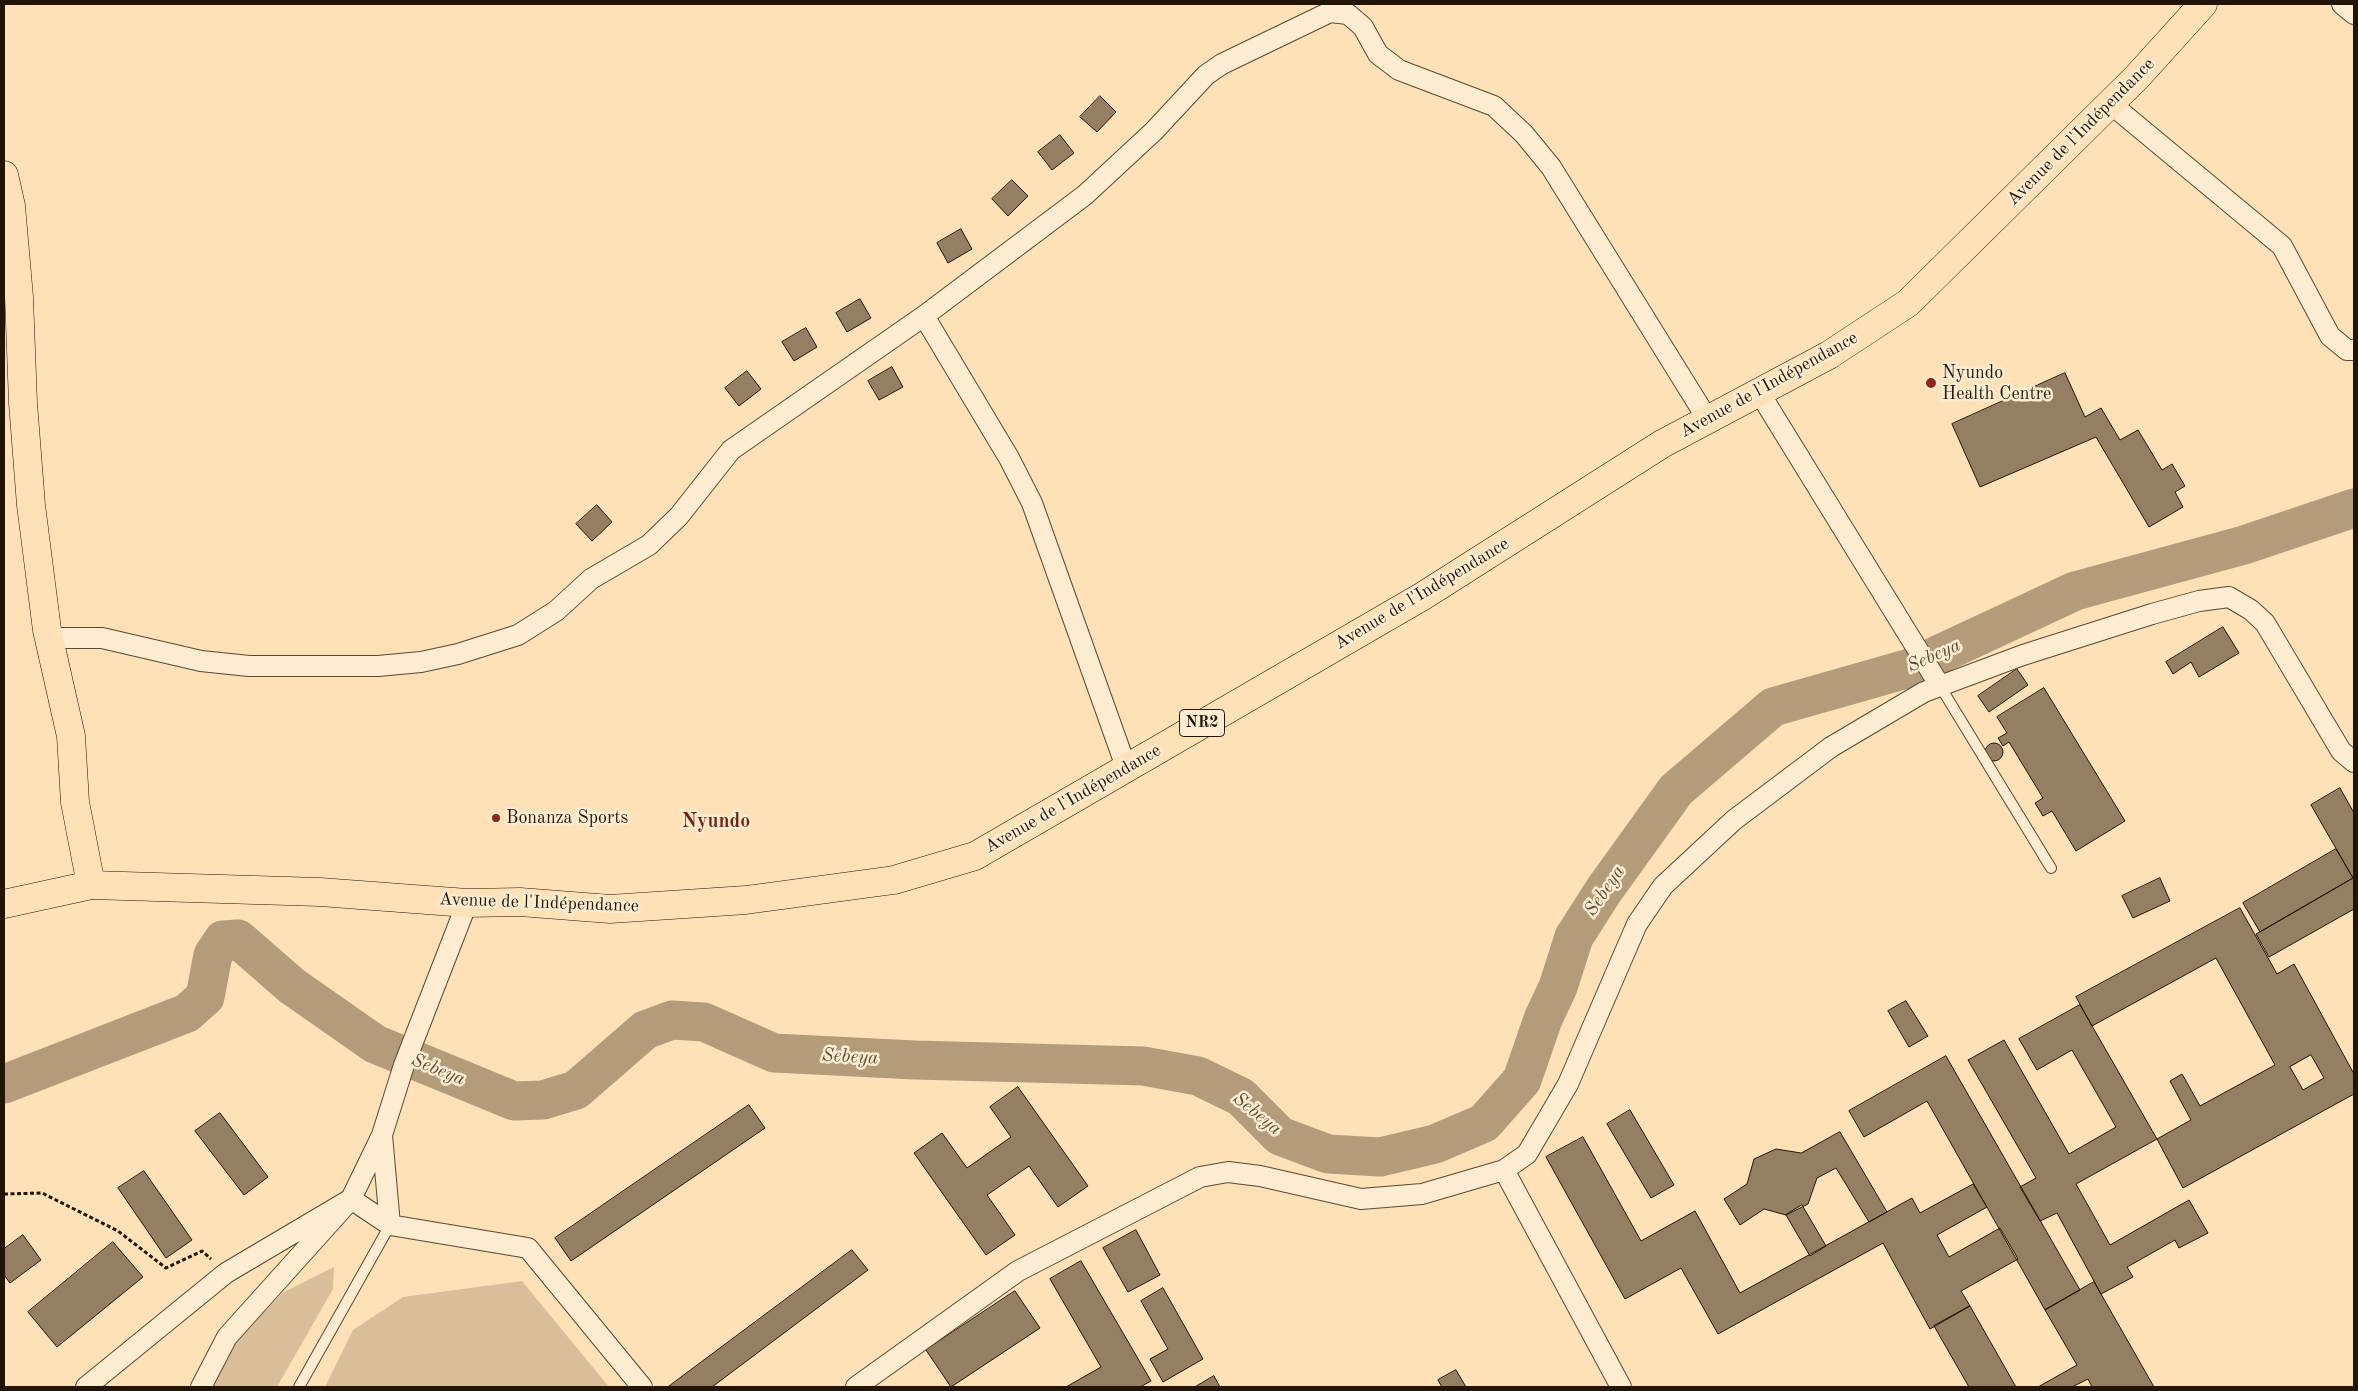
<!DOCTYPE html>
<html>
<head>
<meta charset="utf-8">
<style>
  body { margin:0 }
  #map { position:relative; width:2358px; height:1391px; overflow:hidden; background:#fee1b7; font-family:"Old Standard TT",serif }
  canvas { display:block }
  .frame { position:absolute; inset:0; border:5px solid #231506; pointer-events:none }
</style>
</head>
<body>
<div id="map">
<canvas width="2358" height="1391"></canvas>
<div class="frame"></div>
</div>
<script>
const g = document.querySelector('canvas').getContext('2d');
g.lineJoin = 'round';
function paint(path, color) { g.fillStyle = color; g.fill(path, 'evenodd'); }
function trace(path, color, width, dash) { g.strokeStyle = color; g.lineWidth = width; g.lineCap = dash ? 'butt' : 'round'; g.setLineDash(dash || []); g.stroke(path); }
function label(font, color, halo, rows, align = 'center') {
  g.font = font + ' "Old Standard TT",serif'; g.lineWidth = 5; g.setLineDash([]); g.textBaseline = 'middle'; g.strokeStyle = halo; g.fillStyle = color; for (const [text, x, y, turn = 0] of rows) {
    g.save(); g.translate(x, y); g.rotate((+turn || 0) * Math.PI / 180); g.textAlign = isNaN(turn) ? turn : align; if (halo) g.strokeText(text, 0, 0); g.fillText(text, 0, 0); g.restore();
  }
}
const green = new Path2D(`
  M334,1267L333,1289L277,1387H211L229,1350L282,1293Z
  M522,1281L609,1387H325L353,1330L403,1297Z`);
const river = new Path2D(`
  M4,1084L187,1013L205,997L213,955L223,940L238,939L292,986L375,1044L514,1101L543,1100L576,1090L645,1030L672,1020L704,1022L774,1053L915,1060L1143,1066L1198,1076L1241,1097L1280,1136L1328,1154L1380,1157L1435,1144L1484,1123L1522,1080L1543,1019L1558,987L1574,937L1604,890L1676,790L1773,707L1910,668L2075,591L2244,545L2354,508`);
const building = new Path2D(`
  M1100,96L1116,112L1097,132L1080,117Z
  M1060,135L1074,153L1052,170L1038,152Z
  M1012,180L1028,196L1008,216L992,199Z
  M961,229L972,249L948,263L937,243Z
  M860,299L871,318L847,332L836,313Z
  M806,328L817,347L794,361L782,342Z
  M892,367L903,387L879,400L868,381Z
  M747,371L761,389L739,406L725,388Z
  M2065,373L2085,417L2101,408L2120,440L2138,430L2162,470L2172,464L2185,486L2175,492L2183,507L2149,527L2096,437L1980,487L1952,424Z
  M597,505L612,522L592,541L576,524Z
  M2223,627L2239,653L2199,677L2191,662L2173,674L2166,662Z
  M2017,669L2028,685L1989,712L1978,696Z
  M2044,688L2125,821L2076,851L2052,811L2043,816L2035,803L2043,798L2009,742L2003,746L1998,738L2007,733L1997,717Z
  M1985 752a9 9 0 1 1 18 0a9 9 0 1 1-18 0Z
  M2340,788L2354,813V909L2269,957L2256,934L2353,878L2311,805Z
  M2336,849L2353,878L2260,932L2243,903Z
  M2160,878L2170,901L2133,918L2122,896Z
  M2240,908L2277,974L2294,964L2354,1074V1094L2183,1188L2157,1139L2191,1120L2170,1081L2182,1074L2200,1106L2275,1065L2216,958L2092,1026L2076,997ZM2311,1055L2324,1078L2303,1090L2290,1067Z
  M1906,1001L1928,1036L1909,1047L1888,1011Z
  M2080,1005L2157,1139L2076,1184L2110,1245L2189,1200L2208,1233L2179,1248L2175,1240L2127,1267L2133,1277L2101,1294L2057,1213L2040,1221L2020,1187L2036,1178L1968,1060L2004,1040L2069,1154L2116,1127L2072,1050L2037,1070L2019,1039Z
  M1946,1056L2080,1290L2045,1310L1927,1101L1864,1137L1849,1111Z
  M1018,1087L1088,1186L1058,1207L1029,1166L987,1195L1015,1235L986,1255L914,1153L942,1133L967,1168L1011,1137L990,1107Z
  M749,1105L765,1128L571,1261L555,1238Z
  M1630,1110L1674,1185L1651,1198L1607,1124Z
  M220,1113L268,1177L244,1195L195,1131Z
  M1840,1132L1887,1212L1869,1222L1836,1168L1817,1178L1808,1204L1786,1215L1764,1209L1740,1225L1724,1199L1747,1184L1754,1159L1776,1149L1801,1153Z
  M1583,1137L1641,1241L1695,1211L1740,1293L1912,1198L1920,1213L1973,1184L1987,1207L1937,1235L1949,1257L2000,1228L2018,1259L1961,1291L1970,1306L1930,1329L1883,1243L1718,1334L1681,1268L1625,1299L1546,1157Z
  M144,1171L192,1240L166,1258L118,1188Z
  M1802,1205L1826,1246L1810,1256L1786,1215Z
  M1136,1230L1160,1275L1128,1292L1103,1248Z
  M23,1235L41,1260L10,1283L4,1275V1249Z
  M113,1242L143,1277L57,1347L28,1312Z
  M852,1250L868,1270L712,1387H668Z
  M1081,1261L1151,1381L1140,1387H1066L1101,1367L1050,1279Z
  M2094,1282L2101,1294L2154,1387H2092L2088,1379L2072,1387H2038L2077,1365L2045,1310Z
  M1163,1288L1203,1359L1163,1382L1150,1359L1168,1349L1141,1301Z
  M1015,1291L1040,1328L951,1387L926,1350Z
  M1970,1306L2016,1387H1969L1934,1326Z
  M1456,1370L1466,1387H1442L1438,1380Z
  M1214,1376L1220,1387H1195Z`);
const path = new Path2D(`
  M4,1194L42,1193L118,1231L166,1268L202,1251L211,1259`);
const lane = new Path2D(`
  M1940,686L2051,868
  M299,1387L390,1225`);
const street = new Path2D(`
  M2342,4L2354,14
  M2111,104L2282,246L2330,336L2347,350H2354
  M924,316L1009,458L1032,503L1126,767
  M1759,392L1940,686
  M50,638H102L201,661L249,666H378L421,662L458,654L518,635L556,611L591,579L649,545L679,516L731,450L924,316L1085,195L1154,131L1206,75L1222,64L1330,12L1348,14L1363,27L1378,54L1399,70L1494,106L1524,134L1551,167L1708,420
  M382,1135L390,1225L528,1248L642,1387
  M1504,1170L1527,1154L1568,1084L1637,924L1663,886L1734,820L1831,747L1924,692L2023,655L2152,614L2199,601L2229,597L2251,610L2265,623L2341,751L2354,762
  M86,1387L226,1273L351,1199L390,1225
  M201,1387L227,1337L351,1199L382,1135L404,1065L467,903
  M856,1387L1018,1271L1200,1177L1228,1172L1260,1176L1361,1199L1422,1194L1504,1170L1621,1387`);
const primary = new Path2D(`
  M4,175L11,206L19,297L23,403L31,505L47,630L71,736L75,802L91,885`);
const highway = new Path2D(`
  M4,904L91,885L320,892L467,903L520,902L610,909L746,900L894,880L975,856L1423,596L1662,444L1829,355L1908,303L2137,77L2203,4`);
const markers = [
  [1931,383,6,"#8f2418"],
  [496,818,5,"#8f2418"]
];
const shields = [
  [1202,723,45]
];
const shieldNames = [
  ["NR2",1202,723]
];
const streetNames = [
  ["Avenue de l'Indépendance",2081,132,-45],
  ["Avenue de l'Indépendance",1769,385,-29],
  ["Avenue de l'Indépendance",1422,594,-31],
  ["Avenue de l'Indépendance",1073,799,-30],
  ["Avenue de l'Indépendance",539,903,2]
];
const poiNames = [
  ["Nyundo",1942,373],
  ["Health Centre",1942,394],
  ["Bonanza Sports",506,818]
];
const waterNames = [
  ["Sebeya",1934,656,-24],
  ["Sebeya",1605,891,-56],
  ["Sebeya",850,1057,3],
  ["Sebeya",438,1070,22],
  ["Sebeya",1257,1114,39]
];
const quarterNames = [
  ["Nyundo",716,822]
];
paint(green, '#d9be99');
trace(river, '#b49c7b', 39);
paint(building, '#957f62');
trace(building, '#231506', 1);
trace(lane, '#5a4832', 12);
trace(street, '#5a4832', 22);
trace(primary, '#231506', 29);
trace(highway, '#231506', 29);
trace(path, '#231506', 3, [4, 2.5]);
trace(lane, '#feecd0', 10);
trace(street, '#feecd0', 20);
trace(primary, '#fee1b7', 28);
trace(highway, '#fee1b7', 28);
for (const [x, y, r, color] of markers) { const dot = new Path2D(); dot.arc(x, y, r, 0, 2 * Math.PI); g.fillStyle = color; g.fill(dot); trace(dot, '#feecd0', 2); }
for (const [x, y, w] of shields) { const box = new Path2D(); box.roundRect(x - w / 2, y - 13.5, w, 27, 4); g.fillStyle = '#feecd0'; g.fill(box); trace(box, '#231506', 1); }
label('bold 16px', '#231506', null, shieldNames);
label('18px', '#231506', '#feecd0', streetNames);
label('18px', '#231506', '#feecd0', poiNames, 'left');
label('italic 19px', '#5d4b35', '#feecd0', waterNames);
label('bold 20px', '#7a1f14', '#feecd0', quarterNames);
</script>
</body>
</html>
